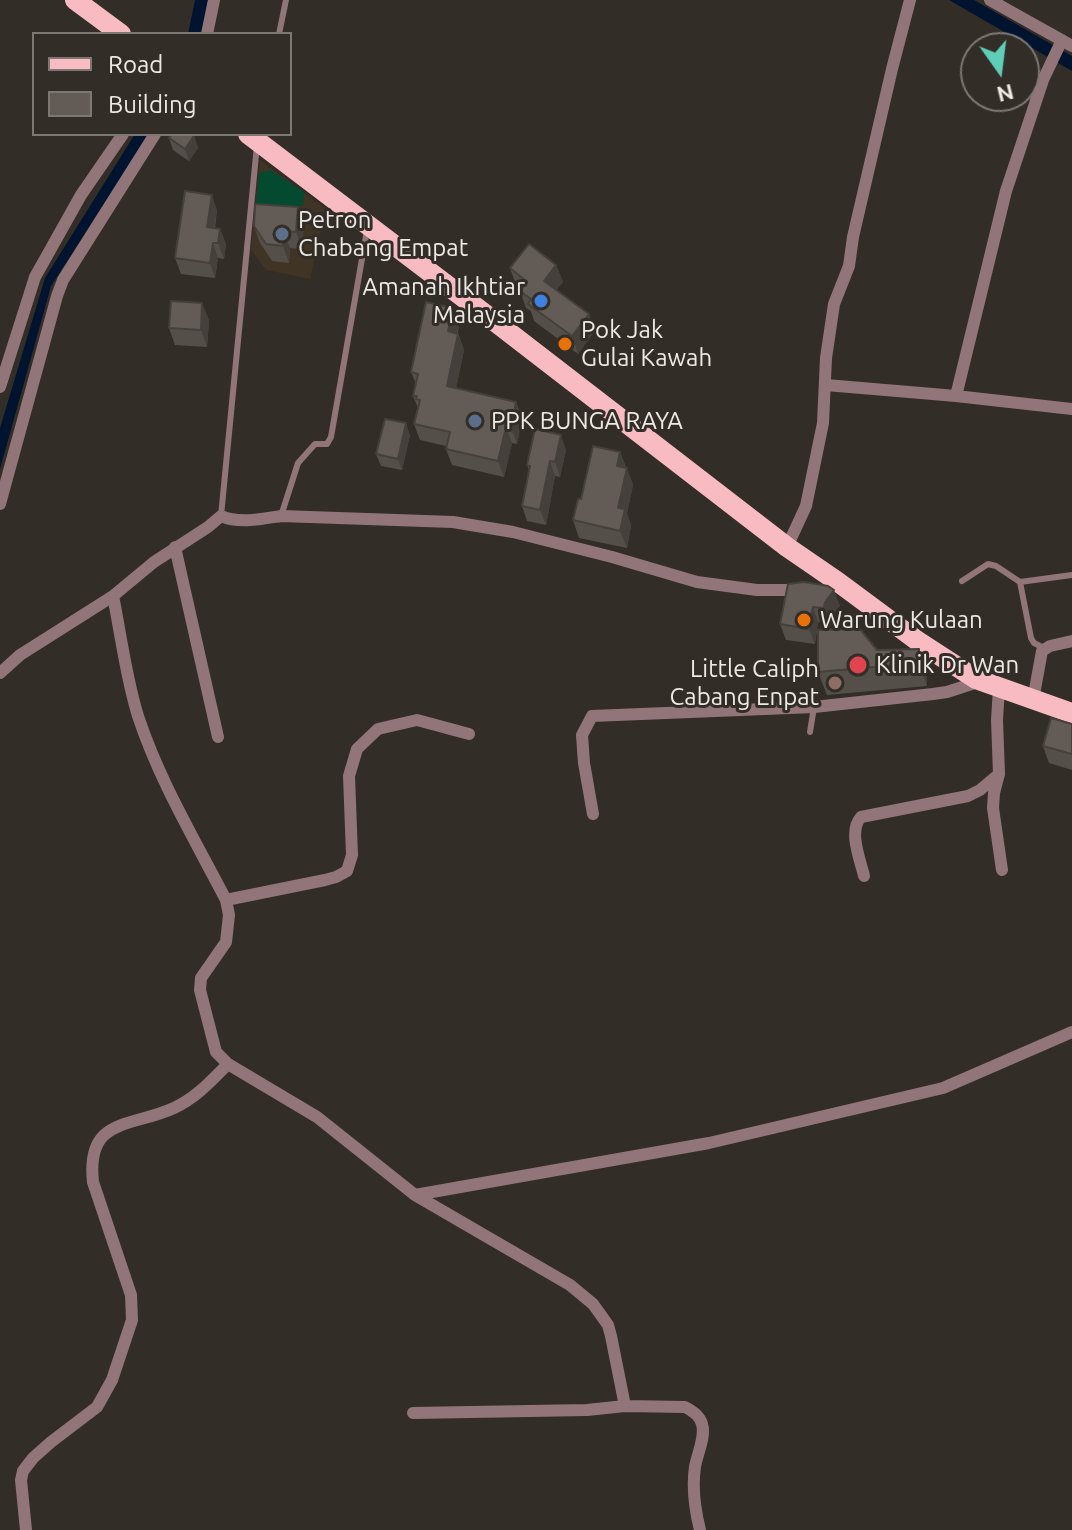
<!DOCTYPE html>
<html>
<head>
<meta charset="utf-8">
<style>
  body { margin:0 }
  #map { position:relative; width:1072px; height:1530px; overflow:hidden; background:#332d27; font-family:Ubuntu,sans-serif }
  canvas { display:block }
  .legend { position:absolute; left:32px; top:32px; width:260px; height:104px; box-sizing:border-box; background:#332d27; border:2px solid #7d7873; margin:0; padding:10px 14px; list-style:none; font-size:24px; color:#ede9e5 }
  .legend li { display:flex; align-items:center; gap:16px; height:40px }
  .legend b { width:40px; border:2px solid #7d7873 }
  .north { position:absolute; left:960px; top:32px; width:80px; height:80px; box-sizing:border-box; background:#332d27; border:2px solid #7d7873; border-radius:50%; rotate:166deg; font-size:22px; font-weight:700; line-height:32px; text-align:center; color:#ede9e5 }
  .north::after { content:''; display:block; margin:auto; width:28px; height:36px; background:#5eceb8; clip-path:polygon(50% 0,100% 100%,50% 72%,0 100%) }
</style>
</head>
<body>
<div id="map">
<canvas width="1072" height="1530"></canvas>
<ul class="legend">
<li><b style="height:10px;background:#f7bbc1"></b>Road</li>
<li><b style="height:22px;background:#635c56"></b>Building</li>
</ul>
<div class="north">N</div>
</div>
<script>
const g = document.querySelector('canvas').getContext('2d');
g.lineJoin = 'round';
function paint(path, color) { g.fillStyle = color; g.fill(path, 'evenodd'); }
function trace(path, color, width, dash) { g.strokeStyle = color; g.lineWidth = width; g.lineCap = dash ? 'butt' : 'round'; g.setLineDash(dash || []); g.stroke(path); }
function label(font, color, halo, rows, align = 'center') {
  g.font = font + ' Ubuntu,sans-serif'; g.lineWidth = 6; g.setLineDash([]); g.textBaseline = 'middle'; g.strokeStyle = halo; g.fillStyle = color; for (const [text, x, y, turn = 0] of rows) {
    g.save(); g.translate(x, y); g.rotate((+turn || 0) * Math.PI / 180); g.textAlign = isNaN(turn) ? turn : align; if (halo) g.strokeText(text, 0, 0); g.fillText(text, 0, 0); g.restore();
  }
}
const commercial = new Path2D(`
  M260,160L326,209L310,279L266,270L251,250Z`);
const green = new Path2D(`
  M270,170L304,192L303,205L255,218L259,173Z`);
const water = new Path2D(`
  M195,0H208L202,34H188Z
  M949,0H974L1072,56V71Z
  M135,134H149L51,286L0,469V428L45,278Z`);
const service = new Path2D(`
  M279,34L286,0
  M221,516L257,145
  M281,516L298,463L315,444H327L331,437L367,230
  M962,581L988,564L996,566L1020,582
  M1044,648L1034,643L1031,638L1020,582L1072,575
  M810,732L814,707`);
const minor = new Path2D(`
  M990,0L1072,46
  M207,34L214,0
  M826,385L956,396L1072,409
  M0,387L35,277L81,195L123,134
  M956,396L1006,191L1043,80L1062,40
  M0,504L57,296L63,280L155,134
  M175,547L218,737
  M787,547L806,506L823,423L826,358L834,304L849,266L853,237L892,69L910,0
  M113,596C121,635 126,678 138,716C159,780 195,840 226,900L229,915L226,942L201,978L200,990L216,1052L228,1064L317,1117L415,1195L570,1285L593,1304L608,1325L611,1336L625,1406L685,1407C693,1411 700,1416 702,1424C706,1437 697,1454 695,1467C692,1487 695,1510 700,1530
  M0,673L20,655L113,596L154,562L208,527L221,516C239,524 262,519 281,516L453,522L513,532L612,557L697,582L757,590H801
  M1033,700L1042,651L1050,646L1072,641
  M999,774L994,793L993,808L1002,870
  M593,814L584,763L582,735L592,716L814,707L933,694L947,692L981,681
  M864,876C860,859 848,831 861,817L968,796L980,790L999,774L997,720L999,688
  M226,900L325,880L336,877L347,871L352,855L349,776L357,749L378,729L417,720L469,734
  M415,1195L709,1143L943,1088L1072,1032
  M413,1413L587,1410L625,1406
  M26,1530L21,1480L23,1471L33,1458L51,1442L97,1407L112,1380L132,1320L131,1295L93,1182C86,1117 130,1128 174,1108C196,1098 211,1081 228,1064`);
const primary = new Path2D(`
  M75,0L121,34
  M248,134L489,317L787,547L838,582L919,642L976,679L1072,713`);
const wall = new Path2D(`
  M194,136L198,148L189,161L173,150L169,138Z
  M217,210L215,228L220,229L226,244L224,259L218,258L215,278L181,274L175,258Z
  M304,224L302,249L290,248L289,263L272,261L260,243L254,226Z
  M556,265L563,282L556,290L595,331L578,354L534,321L531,311L526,308L520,291L521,290L516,285L510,268Z
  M453,308L459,324L458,333L464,350L456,388L516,402L522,418L517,444L512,443L504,477L452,465L446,449V446L420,440L414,424L418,408L413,396L416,384L411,372Z
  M209,320L207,347L175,345L169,328Z
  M410,435L402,470L381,466L376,454Z
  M566,450L560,477L555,476L546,525L527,521L522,506L529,470L527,465Z
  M620,452L633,485L627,513L631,526L627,548L579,538L573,520L581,499Z
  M788,584L840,606L831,617L830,624L818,622L815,644L786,640L780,624Z
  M919,649L927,672V686L827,695L818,672L877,650Z
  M1072,724V770L1049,763L1043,746Z`);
const shadedWall = new Path2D(`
  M194,136L198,148L189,161L185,149Z
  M212,195L217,210L212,242L207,227Z
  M298,207L304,224L302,249L296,232Z
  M220,229L226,244L224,259L218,243Z
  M284,231L290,248L289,263L283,246Z
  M213,243L218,258L215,278L210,263Z
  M556,265L563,282L550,298L544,281Z
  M202,303L209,320L207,347L201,330Z
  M453,308L459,324L454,348L448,331Z
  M589,314L595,331L578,354L572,336Z
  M458,334L464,350L453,403L447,386Z
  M516,402L522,418L517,444L511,428Z
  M406,423L410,435L402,470L398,459Z
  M506,427L512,443L504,477L498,461Z
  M561,435L566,450L560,477L555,462Z
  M620,452L626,469L617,466Z
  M550,461L555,476L546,525L540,510Z
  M627,468L633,485L627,513L631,526L627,548L620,531L618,508Z
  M834,590L840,606L831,617L830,624L824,608L825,602Z
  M813,607L818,622L815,644L809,629Z
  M919,649L927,672V686L919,663Z`);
const building = new Path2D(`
  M172,134H190L194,136L185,149L169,138Z
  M185,191L212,195L207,227L220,229L218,243H213L210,263L175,258Z
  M255,204L298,207L296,232L284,231L283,246L266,244L254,226Z
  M529,244L556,265L544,281L589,314L572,336L528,304L531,299L520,291L527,282L510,268Z
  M171,301L202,303L201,330L169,328Z
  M426,302L453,308L448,331L458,334L447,386L516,402L511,428L506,427L498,461L446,449L450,432L414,424L420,400L416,399L417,396H413L418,374L411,372Z
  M385,419L406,423L398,459L376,454Z
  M535,429L561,435L555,462L550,461L540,510L522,506L530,466L527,465Z
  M593,446L620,452L617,466L627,468L618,508L625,509L620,531L573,520L578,499H581Z
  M804,582L828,586L834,590L825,602L824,608L813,607L809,629L780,624L788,584Z
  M860,629L877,650L919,649V663L818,672V630Z
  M1051,718L1072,724V754L1043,746Z`);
const markers = [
  [282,234,8,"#5c6f8a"],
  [541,301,8,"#3f7fe0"],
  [565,344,8,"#e8710a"],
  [475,421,8,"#5c6f8a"],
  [804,620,8,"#e8710a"],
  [858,665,10,"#e0444e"],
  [835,683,8,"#8d6e63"]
];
const poiNames = [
  ["Petron",298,220],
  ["Chabang Empat",298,248],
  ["Amanah Ikhtiar",525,287,"right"],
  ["Malaysia",525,315,"right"],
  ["Pok Jak",581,330],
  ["Gulai Kawah",581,358],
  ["PPK BUNGA RAYA",491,421],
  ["Warung Kulaan",820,620],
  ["Klinik Dr Wan",876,665],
  ["Little Caliph",819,669,"right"],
  ["Cabang Enpat",819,697,"right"]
];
paint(commercial, '#403425');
paint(green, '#034a30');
paint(water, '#00132f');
trace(service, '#927578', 6);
trace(minor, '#927578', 12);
trace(primary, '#f7bbc1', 20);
paint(wall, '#554f4a');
paint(shadedWall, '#45403c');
paint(building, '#635c56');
trace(building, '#45403c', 2);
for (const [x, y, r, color] of markers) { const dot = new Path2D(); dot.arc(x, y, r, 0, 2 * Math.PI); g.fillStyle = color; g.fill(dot); trace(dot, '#332d27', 3); }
label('24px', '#ede9e5', '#332d27', poiNames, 'left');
</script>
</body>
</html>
